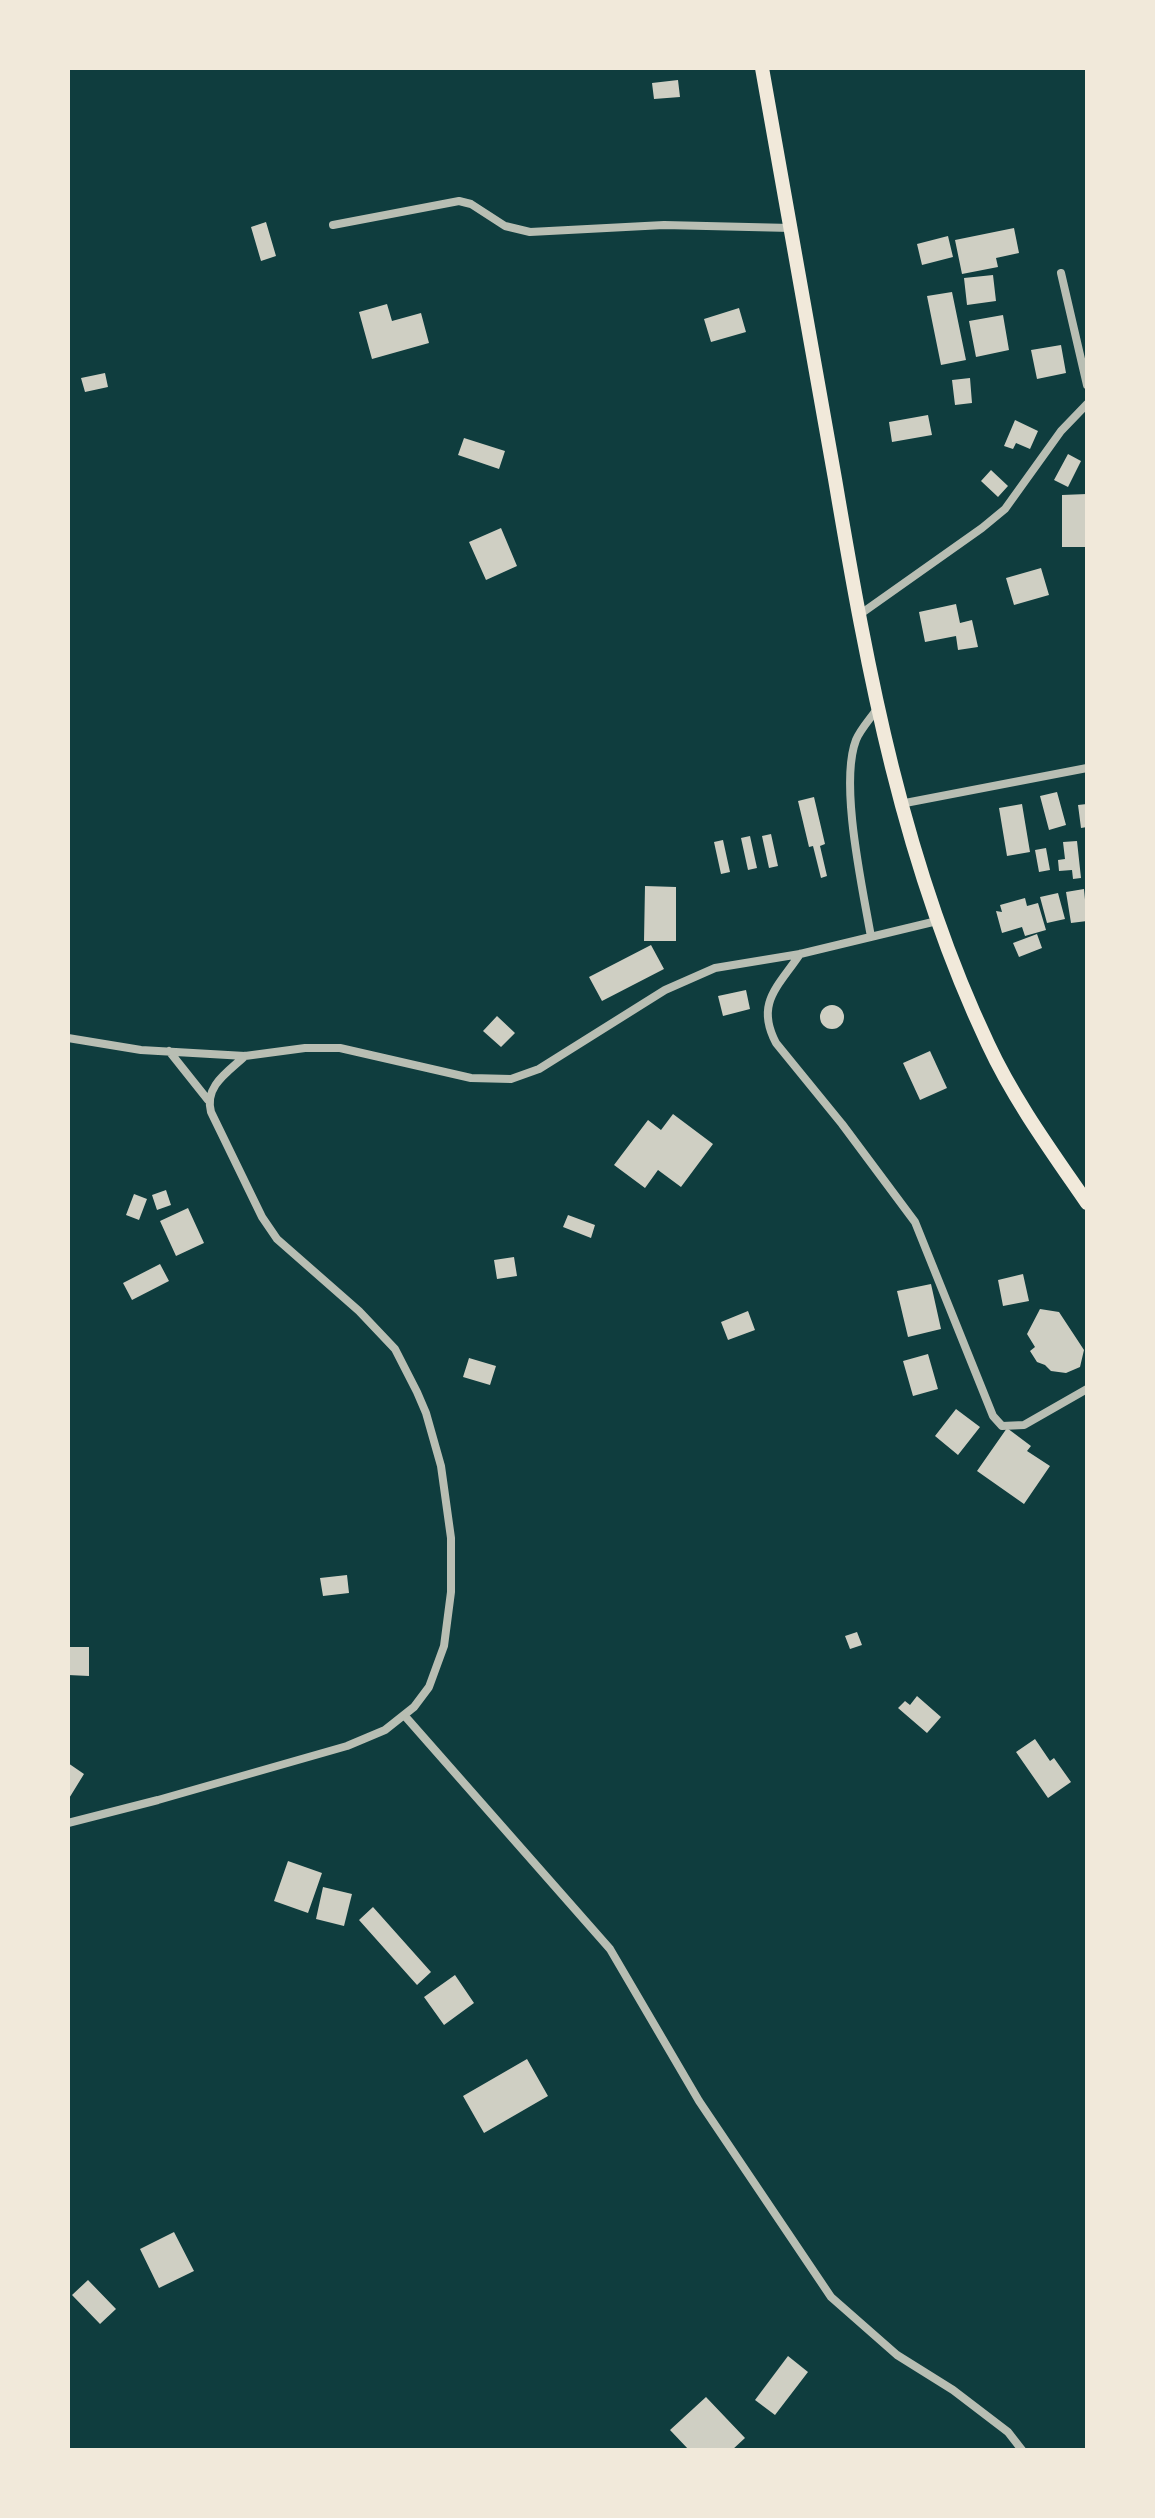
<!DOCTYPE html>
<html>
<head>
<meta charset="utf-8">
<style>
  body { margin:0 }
  #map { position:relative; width:1155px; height:2518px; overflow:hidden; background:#0f3d3e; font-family:"Source Sans 3",sans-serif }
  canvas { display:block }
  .frame { position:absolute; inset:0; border:70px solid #f1e9da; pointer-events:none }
</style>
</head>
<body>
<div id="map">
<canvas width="1155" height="2518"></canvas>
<div class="frame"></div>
</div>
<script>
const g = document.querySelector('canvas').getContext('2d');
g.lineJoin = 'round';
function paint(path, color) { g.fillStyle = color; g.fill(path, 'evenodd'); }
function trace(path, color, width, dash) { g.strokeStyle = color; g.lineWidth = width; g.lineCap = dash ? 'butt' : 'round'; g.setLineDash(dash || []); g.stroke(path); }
const building = new Path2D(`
  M678,80L680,97L654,99L652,83Z
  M266,222L276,256L261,261L251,227Z
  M1014,228L1019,253L996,258L998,267L962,274L955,240Z
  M948,236L953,257L922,265L917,244Z
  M993,275L996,301L967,305L964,278Z
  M952,292L966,360L941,365L927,296Z
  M387,304L392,321L421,313L429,343L372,359L359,312Z
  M739,308L746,332L711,342L704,319Z
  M1003,315L1009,350L976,357L969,321Z
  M1061,345L1066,373L1037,379L1031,350Z
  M105,373L108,387L85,392L81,378Z
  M970,378L972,403L955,405L952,380Z
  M928,415L932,435L892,442L889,422Z
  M1015,420L1038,431L1030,449L1016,443L1013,449L1004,446Z
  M464,438L505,451L499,469L458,455Z
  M1068,454L1081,461L1068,487L1054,480Z
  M991,470L1008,486L998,497L981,481Z
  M1087,494V547H1062V495Z
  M501,528L517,566L486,580L469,542Z
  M1041,568L1049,595L1014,605L1006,578Z
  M956,604L960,623L972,620L978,647L958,650L956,636L925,642L919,612Z
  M1057,792L1066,825L1049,830L1040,796Z
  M814,797L825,844L820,846L827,876L821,878L813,846L809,847L798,801Z
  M1022,804L1030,852L1007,856L999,808Z
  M1087,804V827L1081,828L1078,805Z
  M771,834L778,866L769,868L762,836Z
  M750,836L757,868L748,870L741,838Z
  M723,840L730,872L721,874L714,842Z
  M1077,841L1081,878L1073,879L1072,870L1059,871L1058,860L1065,859L1063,842Z
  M1046,848L1050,870L1039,872L1035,850Z
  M645,886L676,887V941H644Z
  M1084,889L1087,921L1071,923L1066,892Z
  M1058,893L1065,919L1047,923L1040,897Z
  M1025,898L1027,906L1038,903L1046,930L1025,936L1022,927L1002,933L996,911L1002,912L1000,905Z
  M1037,934L1042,948L1019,957L1013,943Z
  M651,945L664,969L602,1001L589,977Z
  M746,990L750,1009L723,1016L718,996Z
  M820 1017a12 12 0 1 1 24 0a12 12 0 1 1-24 0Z
  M497,1016L515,1033L501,1047L483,1031Z
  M930,1051L947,1088L920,1100L903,1063Z
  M673,1114L713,1144L681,1187L658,1170L645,1188L614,1165L648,1120L661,1130Z
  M166,1190L171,1205L157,1210L152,1195Z
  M134,1194L147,1199L139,1220L126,1215Z
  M188,1208L204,1243L176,1256L160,1221Z
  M568,1215L595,1225L591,1238L563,1227Z
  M514,1257L517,1276L497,1279L494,1260Z
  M160,1264L169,1281L132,1300L123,1283Z
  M1023,1274L1029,1301L1003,1306L998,1280Z
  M931,1284L941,1329L908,1337L897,1291Z
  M1040,1309L1059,1312L1084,1350L1080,1367L1066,1373L1051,1371L1045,1365L1037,1362L1030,1351L1035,1347L1027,1334Z
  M748,1311L755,1330L728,1340L721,1322Z
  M928,1354L938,1389L913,1396L903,1361Z
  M469,1358L496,1366L490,1385L463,1377Z
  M956,1409L980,1427L958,1455L935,1436Z
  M1007,1428L1031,1446L1027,1451L1050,1466L1024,1504L977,1471Z
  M347,1575L349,1593L323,1596L320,1578Z
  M857,1632L862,1645L850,1649L845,1636Z
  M68,1647H89V1676L68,1675Z
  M917,1696L941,1717L927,1733L898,1708L905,1701L910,1705Z
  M1035,1739L1050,1761L1054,1758L1071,1782L1048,1798L1016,1752Z
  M68,1763L84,1774L68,1800Z
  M288,1861L322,1873L308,1913L274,1901Z
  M323,1887L352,1894L344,1926L316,1919Z
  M373,1907L431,1972L417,1985L359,1920Z
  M455,1975L474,2003L444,2025L424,1997Z
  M527,2059L548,2096L484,2133L463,2096Z
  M174,2232L194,2271L159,2288L140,2249Z
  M88,2280L116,2309L100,2324L72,2295Z
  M788,2356L808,2372L775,2415L755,2400Z
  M706,2397L745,2438L732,2450H689L670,2430Z`);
const minor = new Path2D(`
  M333,225L459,201L471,204L505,226L530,232L664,225L791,228
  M1061,273L1087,385
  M859,615L982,528L1005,509L1061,431L1087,404
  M900,804L1087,768
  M871,937C863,890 839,784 856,740C860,730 870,719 877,709
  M800,954C778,987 755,1003 776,1043L842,1124L915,1222L993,1416L1002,1426L1024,1425L1087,1389
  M68,1038L141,1050L245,1056L305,1048H340L471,1078L511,1079L539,1069L665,990L715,968L800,954L937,921
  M169,1051L208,1100
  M404,1715L610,1949L699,2101L831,2297L897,2355L953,2390L1008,2432L1022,2450
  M68,1823L158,1800L347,1746L385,1730L414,1707L429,1687L444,1646L451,1592V1538L441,1466L426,1413L417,1392L395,1349L359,1311L277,1239L262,1217L211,1112C204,1086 228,1072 245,1056`);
const primary = new Path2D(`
  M762,68C787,205 811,342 835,479C868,674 903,864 988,1044C1014,1100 1052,1152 1087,1203`);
paint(building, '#cfcfc3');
trace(minor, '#b8beb3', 8);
trace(primary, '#f1e9da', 14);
</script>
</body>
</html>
